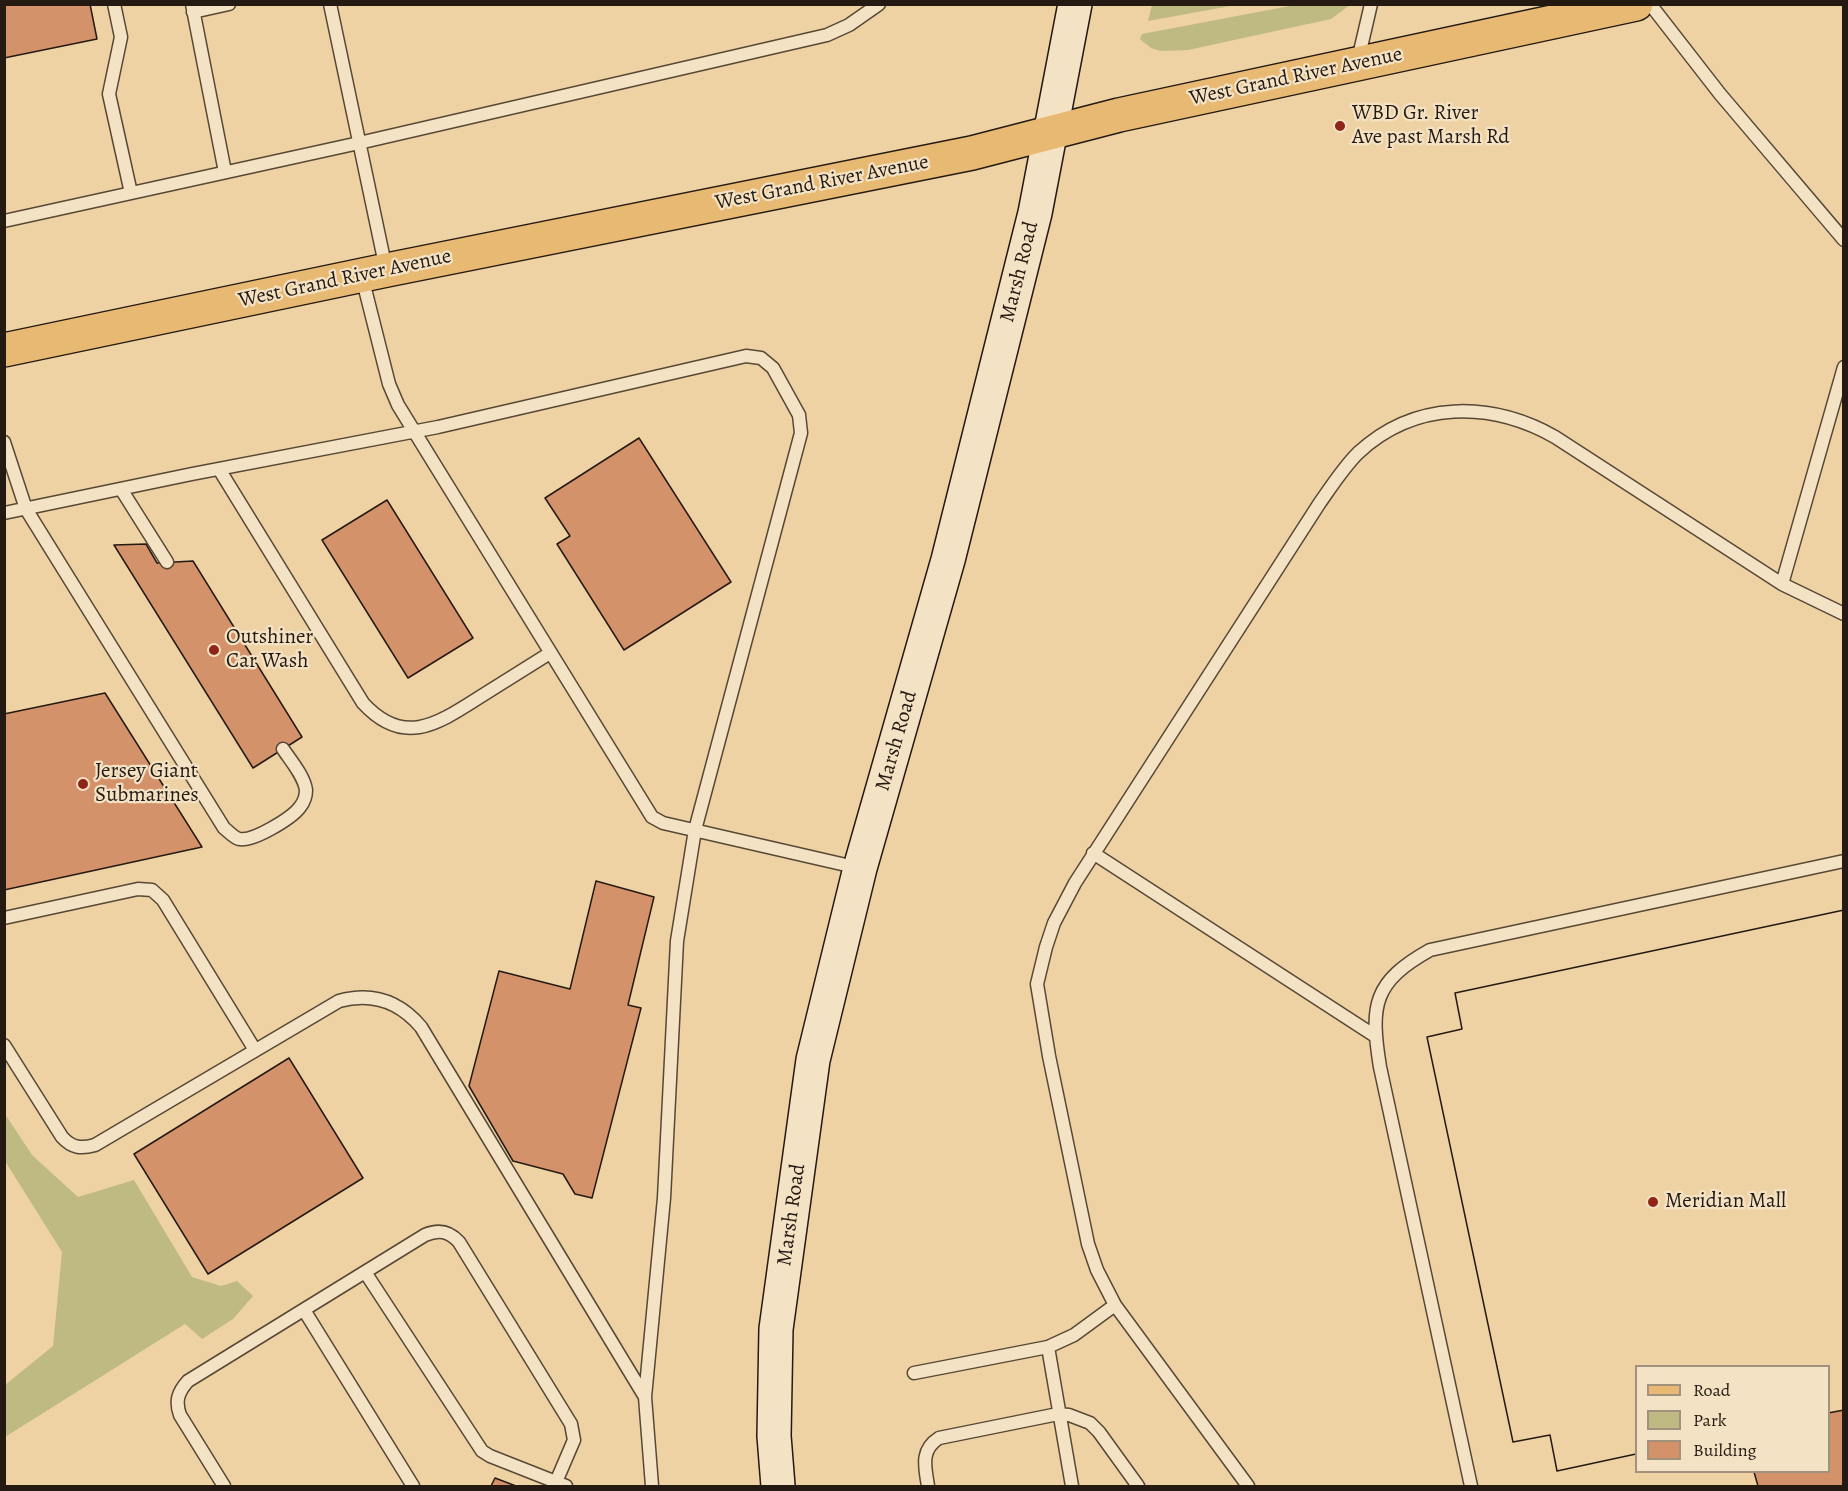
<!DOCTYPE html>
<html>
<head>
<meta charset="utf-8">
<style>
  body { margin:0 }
  #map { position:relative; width:1848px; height:1491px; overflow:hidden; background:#eed2a4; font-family:Alegreya,serif }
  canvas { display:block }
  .frame { position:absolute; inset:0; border:6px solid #251a12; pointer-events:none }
  .legend { position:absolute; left:1635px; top:1365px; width:195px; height:108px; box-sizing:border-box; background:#f4e2c4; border:2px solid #a1927d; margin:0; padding:8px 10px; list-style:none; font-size:18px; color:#251a12 }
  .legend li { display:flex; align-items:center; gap:12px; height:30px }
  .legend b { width:30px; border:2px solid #a1927d }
</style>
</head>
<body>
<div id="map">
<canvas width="1848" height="1491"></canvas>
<div class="frame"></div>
<ul class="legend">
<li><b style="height:8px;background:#e7b972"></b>Road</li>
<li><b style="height:16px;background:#beba82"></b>Park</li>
<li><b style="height:16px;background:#d3926a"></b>Building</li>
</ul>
</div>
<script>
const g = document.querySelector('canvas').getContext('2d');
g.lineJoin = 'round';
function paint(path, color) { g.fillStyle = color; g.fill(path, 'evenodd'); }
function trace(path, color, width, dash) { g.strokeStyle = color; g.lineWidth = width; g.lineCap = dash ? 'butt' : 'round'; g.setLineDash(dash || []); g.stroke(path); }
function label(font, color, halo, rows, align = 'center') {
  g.font = font + ' Alegreya,serif'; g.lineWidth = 4.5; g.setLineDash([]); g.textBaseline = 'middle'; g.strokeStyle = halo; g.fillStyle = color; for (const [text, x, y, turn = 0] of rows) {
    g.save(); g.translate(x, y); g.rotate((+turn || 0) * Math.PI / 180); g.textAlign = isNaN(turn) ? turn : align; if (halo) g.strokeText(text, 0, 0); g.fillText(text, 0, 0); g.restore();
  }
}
const green = new Path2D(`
  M1152,5V4L1236,5L1148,21Z
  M1295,5H1350L1331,19L1188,50L1160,51L1151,48L1140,39L1142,34Z
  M5,1114L32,1155L78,1197L134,1180L192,1277L221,1286L237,1281L253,1296L233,1319L202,1339L185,1324L5,1437V1385L53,1346L62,1252L5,1161Z`);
const building = new Path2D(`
  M4,4H90L97,39L4,58Z
  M639,438L731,582L624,650L557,544L570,536L545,498Z
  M387,500L473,638L408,678L322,540Z
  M146,544L157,563L193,561L302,737L253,768L114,545Z
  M105,693L202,847L4,890V714Z
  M596,881L654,897L628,1005L641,1008L592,1198L575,1194L563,1174L513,1161L469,1086L499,971L570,989Z
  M1844,910V1486H1758L1754,1472H1828V1366H1636V1454L1557,1471L1550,1435L1513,1442L1427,1037L1462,1029L1455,993Z
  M1844,910V1410L1828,1413V1366H1636V1454L1557,1471L1550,1435L1513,1442L1427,1037L1462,1029L1455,993Z
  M289,1058L363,1178L208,1274L134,1154Z
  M495,1478L516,1486H491Z`);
const lane = new Path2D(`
  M114,4L121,37L109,94L131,193
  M192,4L225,172
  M330,4L386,269
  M1650,4L1720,94L1844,240
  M193,12L229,4
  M1358,60L1371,4
  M4,221L359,143L827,35L849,25L879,4
  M362,277L389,384L398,405L652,817L663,823L859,868
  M4,442L26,509L224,828C229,832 233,837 239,839C253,842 292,818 300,807C304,802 306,796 306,790C304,776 291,761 283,749
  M219,469L363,703C405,749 440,722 483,695C505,681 528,667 550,653
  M121,489L167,562
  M4,513L192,474L438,427L746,356L761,358L773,368L799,415L801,433L695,830L677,941L664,1198L645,1397L652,1486
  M1782,584L1844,367
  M1093,853L1375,1036
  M4,918L138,889L152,890L163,900L255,1050
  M4,1045L62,1137C72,1148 81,1149 95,1145L339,1001C372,992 399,1001 421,1027L645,1397
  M365,1272L482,1451L490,1456L556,1482
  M304,1310L413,1486
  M1048,1347L1072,1486
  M914,1373L1048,1347L1074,1335L1115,1305
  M224,1486L180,1415C175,1401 178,1392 188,1381L425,1235C439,1229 449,1231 459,1242L571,1424L574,1440L556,1482L566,1486
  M928,1486C925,1467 920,1450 939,1438L1058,1414L1069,1415L1090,1423L1099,1432L1138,1486
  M1248,1486L1115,1305L1097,1270L1088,1244L1049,1056L1037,984L1046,947L1054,923L1075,883L1319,504C1331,487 1343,468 1358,453C1415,400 1491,401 1555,437L1782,584L1844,614
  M1471,1486L1380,1067C1370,1005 1373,982 1430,950L1844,861`);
const secondary = new Path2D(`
  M778,1486L774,1436L776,1329L813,1060L860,868L948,560L1035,213L1075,4`);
const primary = new Path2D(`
  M4,350L387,270L972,153L1119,115L1636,4`);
const markers = [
  [1340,126,6,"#8f2418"],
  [214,650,6,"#8f2418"],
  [83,784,6,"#8f2418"],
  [1653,1202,6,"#8f2418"]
];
const streetNames = [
  ["West Grand River Avenue",1296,77,-12],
  ["West Grand River Avenue",822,183,-11],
  ["Marsh Road",1020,272,-76],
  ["West Grand River Avenue",345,279,-12],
  ["Marsh Road",897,741,-74],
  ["Marsh Road",792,1215,-82]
];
const poiNames = [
  ["WBD Gr. River",1352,114],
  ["Ave past Marsh Rd",1352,138],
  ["Outshiner",226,638],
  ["Car Wash",226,662],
  ["Jersey Giant",95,772],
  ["Submarines",95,796],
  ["Meridian Mall",1665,1202]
];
paint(green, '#beba82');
paint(building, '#d3926a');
trace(building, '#251a12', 1.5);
trace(lane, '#574836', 15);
trace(secondary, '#251a12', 36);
trace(primary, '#251a12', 36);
trace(lane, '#f4e2c4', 12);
trace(secondary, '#f4e2c4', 33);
trace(primary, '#e7b972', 33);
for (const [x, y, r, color] of markers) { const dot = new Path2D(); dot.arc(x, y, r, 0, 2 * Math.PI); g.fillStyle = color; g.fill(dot); trace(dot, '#f4e2c4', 2); }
label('21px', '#251a12', '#f4e2c4', streetNames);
label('21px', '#251a12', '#f4e2c4', poiNames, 'left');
</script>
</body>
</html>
